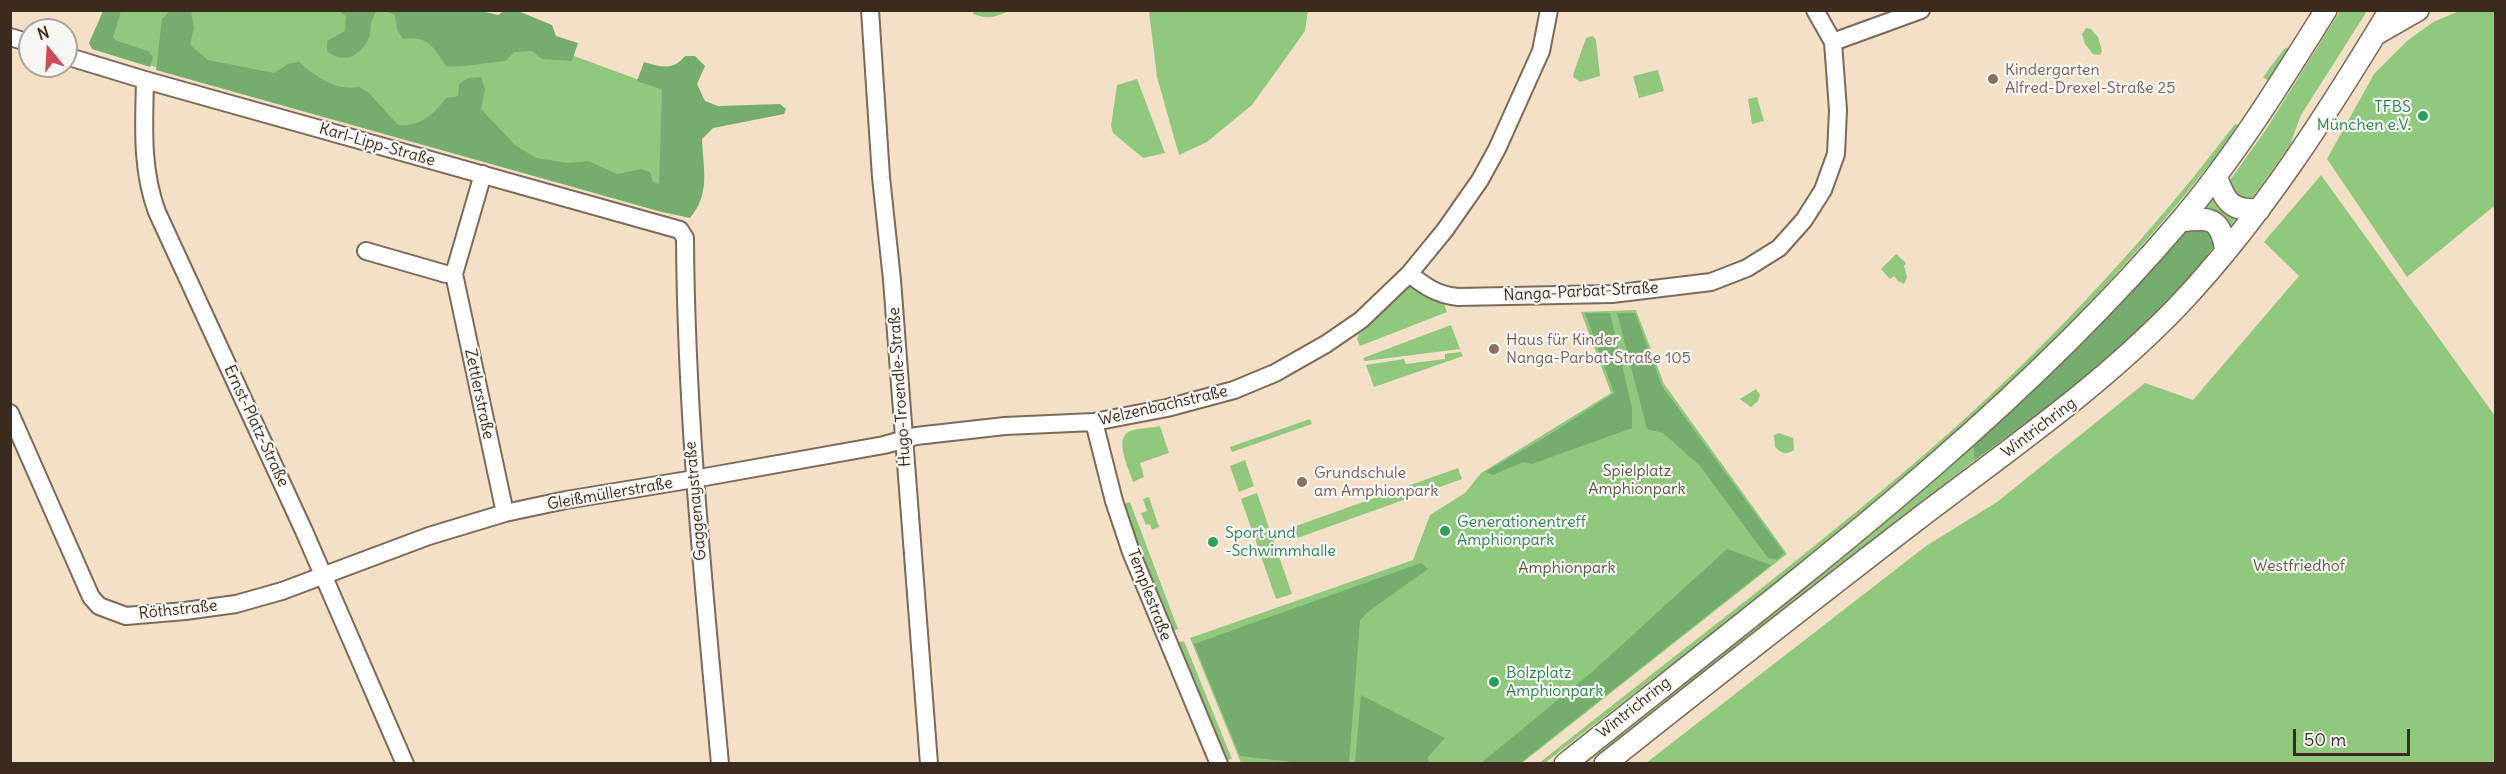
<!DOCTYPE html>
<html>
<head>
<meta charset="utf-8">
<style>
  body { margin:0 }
  #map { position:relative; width:2506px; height:774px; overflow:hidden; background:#f3e0c6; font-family:Delius,sans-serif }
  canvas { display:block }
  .frame { position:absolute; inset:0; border:12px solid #3b2a1e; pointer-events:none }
  .north { position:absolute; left:18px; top:18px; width:60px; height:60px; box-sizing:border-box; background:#f6f6f2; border:2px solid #aba49d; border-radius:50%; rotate:342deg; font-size:16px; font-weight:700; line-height:24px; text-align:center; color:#3b2a1e }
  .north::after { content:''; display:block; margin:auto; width:21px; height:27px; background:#d1495b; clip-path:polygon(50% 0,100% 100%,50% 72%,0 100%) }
  .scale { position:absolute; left:2293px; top:729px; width:117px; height:27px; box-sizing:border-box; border:3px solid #3b2a1e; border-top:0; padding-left:8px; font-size:18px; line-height:21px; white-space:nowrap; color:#3b2a1e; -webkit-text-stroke:4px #f6f6f2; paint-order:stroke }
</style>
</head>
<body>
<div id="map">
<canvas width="2506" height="774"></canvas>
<div class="frame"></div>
<div class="north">N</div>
<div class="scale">50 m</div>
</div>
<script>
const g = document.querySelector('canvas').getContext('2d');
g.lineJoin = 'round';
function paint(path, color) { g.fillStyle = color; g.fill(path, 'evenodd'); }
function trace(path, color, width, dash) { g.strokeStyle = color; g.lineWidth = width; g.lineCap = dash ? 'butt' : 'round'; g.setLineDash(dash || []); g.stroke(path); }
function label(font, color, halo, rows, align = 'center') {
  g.font = font + ' Delius,sans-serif'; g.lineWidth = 4.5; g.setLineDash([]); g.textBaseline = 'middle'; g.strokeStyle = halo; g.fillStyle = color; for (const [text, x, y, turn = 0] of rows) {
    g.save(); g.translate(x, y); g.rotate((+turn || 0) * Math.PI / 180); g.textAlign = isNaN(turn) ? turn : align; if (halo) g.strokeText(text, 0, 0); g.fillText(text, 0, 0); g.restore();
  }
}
const green = new Path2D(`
  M419,10L574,56L664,89L662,212L93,49L105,11Z
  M2462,10L2495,11V210L2493,207L2407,277L2327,159L2374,74L2407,41L2433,22Z
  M974,11V10L1008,11C996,18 986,19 973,14Z
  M1149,11V10L1308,11L1305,31L1252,105L1207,142L1179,155L1157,77Z
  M2340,11H2367L2301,115L2290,145L2253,197L2247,200H2239L2229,187L2230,180L2265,131Z
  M2086,28L2091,29L2098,37L2102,51L2100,55L2093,54L2085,44L2082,34Z
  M1593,36L1596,40L1600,76L1580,82L1573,77L1574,72L1586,38Z
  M2289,47L2268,81L2263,77L2284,49Z
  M1658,70L1664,91L1639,98L1633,76Z
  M1137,79L1165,153L1143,158L1113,133L1111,126L1117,85Z
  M1757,97L1764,121L1752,124L1748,99Z
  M2235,124L2239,126C2145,252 2035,364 1917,467C1798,571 1669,665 1545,763L1538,764C1662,665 1790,569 1911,466C2031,364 2140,249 2235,124Z
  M2321,175L2495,416V763H1646L1926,546L1997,502L2145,383L2193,400L2299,276L2264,242Z
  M2215,195L2220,208L2235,220L2228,230L2204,210Z
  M1896,254L1906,263L1904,266L1907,277L1904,284L1898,281L1894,276L1890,279L1881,269Z
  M1409,286C1422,289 1430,300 1444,303L1447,312L1360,346L1357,339L1363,323Z
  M1636,310L1664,384L1787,554L1522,763H1241L1190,638L1413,560L1430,515L1465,493L1481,473L1611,393L1581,312Z
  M1451,325L1460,349L1365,361L1363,358Z
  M1461,352L1463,356L1374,387L1366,365L1404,359L1406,364L1445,359V354Z
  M1756,389L1760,395L1758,401L1751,407L1740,399Z
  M1310,419L1312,424L1232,452L1230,447Z
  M1160,426L1169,453L1140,463L1144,477L1133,482C1129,469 1113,438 1130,431C1139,428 1151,428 1160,426Z
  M1779,433L1793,438L1794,450C1786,455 1782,454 1775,447L1774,435Z
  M1973,444L1974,461L1587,763L1579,764L1880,525Z
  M1245,460L1254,486L1239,492L1230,466Z
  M1458,468L1462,479L1289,541L1285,530Z
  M1257,493L1292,594L1276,599L1241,499Z
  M1149,497L1159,527L1152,530L1150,524L1146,525L1141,513L1147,511L1143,499Z
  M1130,502L1178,629L1173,631L1123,504Z
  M1184,641L1232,759L1226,760L1176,643Z`);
const forest = new Path2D(`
  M477,10L498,15L504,11H518L552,25L556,36L578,43L572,61L542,59L532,51L514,52L506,61C489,62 462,68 446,66C434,47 427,35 403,39L397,29L395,15L385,11Z
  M103,11H121L113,37L115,40L148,51L153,57L150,67L92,49L89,43Z
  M170,11H191L194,27L190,45L208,60L274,73L288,64L299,62C317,77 335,91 359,87L369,93L398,125C420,127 434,114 446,98L458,96L459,84L468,78L481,77L485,89L481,109L515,145L536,158L568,163L588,161L617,174L641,169L650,172L653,182L659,184L662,92L661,89L637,81L644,62C661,67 673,71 685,56H695L705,66L697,84L705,101L718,106L780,104L786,109L784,114L713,128L702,139C703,169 711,193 690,218L662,212L156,70L162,19Z
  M340,12L376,11C375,15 372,19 371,24C370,29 371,33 369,38C360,56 344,65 327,51V41L345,31L346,16Z
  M2205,225L2215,241L2214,246C2150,334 2061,397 1974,461L1973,444L2119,305L2189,228Z
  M1585,313H1610L1632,408V428L1532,464L1523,462L1493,475L1485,472L1544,438L1614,393Z
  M1617,313H1635L1662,386L1784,553L1777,560L1768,558L1700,466L1663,433L1647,429Z
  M1727,549L1771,565L1520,763H1481L1592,672Z
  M1421,563L1428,569L1369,611L1360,620L1349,763H1302L1240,756L1194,644Z
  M1361,695L1445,738L1428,757L1429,763H1355Z`);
const minor = new Path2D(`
  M870,10L881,177L892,280L929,764
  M10,37L30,43
  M1833,42L1921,10
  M66,56L145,80L680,230L685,238C686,415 704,588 720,764
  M145,80C144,126 141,169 157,212L304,531L405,764
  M483,174L454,274L505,513
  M366,251L446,274H454
  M1409,274C1425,286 1437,295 1458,297L1612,294L1711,282L1747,268L1779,248L1804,220L1823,190L1836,154L1838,110L1833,42L1815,10
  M10,413L91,597L99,606L126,616L185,611L236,604L282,591L429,536L505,513L566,500L694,479L884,445L916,436L1005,426L1094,422L1167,408L1234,390L1275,373L1326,344L1361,320L1409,274L1445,230L1480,180L1497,149L1541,51L1549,10
  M1094,422L1114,501L1131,552L1219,764`);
const major = new Path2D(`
  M2378,33L2418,10
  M2216,176C2226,203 2230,210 2259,210
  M2181,221C2212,217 2220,218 2226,251
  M1565,764C1779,593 2003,429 2181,220C2236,155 2281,82 2326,10
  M1605,764C1712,679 1819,595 1927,512C2014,446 2102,385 2178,306C2262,217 2327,114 2390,10`);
const markers = [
  [1993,79,6,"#8d6e63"],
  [2423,116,6,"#2e9e5b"],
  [1494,349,6,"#8d6e63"],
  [1302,482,6,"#8d6e63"],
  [1445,531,6,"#2e9e5b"],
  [1213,542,6,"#2e9e5b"],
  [1494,682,6,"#2e9e5b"]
];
const educationNames = [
  ["Kindergarten",2005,70],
  ["Alfred-Drexel-Straße 25",2005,88],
  ["Haus für Kinder",1506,340],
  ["Nanga-Parbat-Straße 105",1506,358],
  ["Grundschule",1314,473],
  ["am Amphionpark",1314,491]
];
const leisureNames = [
  ["TFBS",2411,107,"right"],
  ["München e.V.",2411,125,"right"],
  ["Generationentreff",1457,522],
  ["Amphionpark",1457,540],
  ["Sport und",1225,533],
  ["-Schwimmhalle",1225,551],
  ["Bolzplatz",1506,673],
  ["Amphionpark",1506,691]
];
const streetNames = [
  ["Karl-Lipp-Straße",377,145,16],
  ["Nanga-Parbat-Straße",1581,292,-3],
  ["Hugo-Troendle-Straße",900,387,-94],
  ["Zettlerstraße",479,394,78],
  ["Welzenbachstraße",1163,406,-13],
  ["Ernst-Platz-Straße",256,426,65],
  ["Wintrichring",2039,428,-37],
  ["Gleißmüllerstraße",610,494,-10],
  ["Gaggenaystraße",696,501,-95],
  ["Templestraße",1149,595,69],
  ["Röthstraße",178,610,-6],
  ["Wintrichring",1634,708,-38]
];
const parkNames = [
  ["Spielplatz",1637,471],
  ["Amphionpark",1637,489],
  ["Westfriedhof",2299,566],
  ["Amphionpark",1567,568]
];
paint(green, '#90c97e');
paint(forest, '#74ad6d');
trace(minor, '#7b6a59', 20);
trace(major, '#7b6a59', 24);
trace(minor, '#fff', 16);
trace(major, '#fff', 21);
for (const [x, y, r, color] of markers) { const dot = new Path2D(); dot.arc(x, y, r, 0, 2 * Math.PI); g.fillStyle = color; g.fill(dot); trace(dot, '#f6f6f2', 2); }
label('16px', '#785e54', '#f6f6f2', educationNames, 'left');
label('16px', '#27864d', '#f6f6f2', leisureNames, 'left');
label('16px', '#3b2a1e', '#f6f6f2', streetNames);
label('16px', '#545a3b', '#f6f6f2', parkNames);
</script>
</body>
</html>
